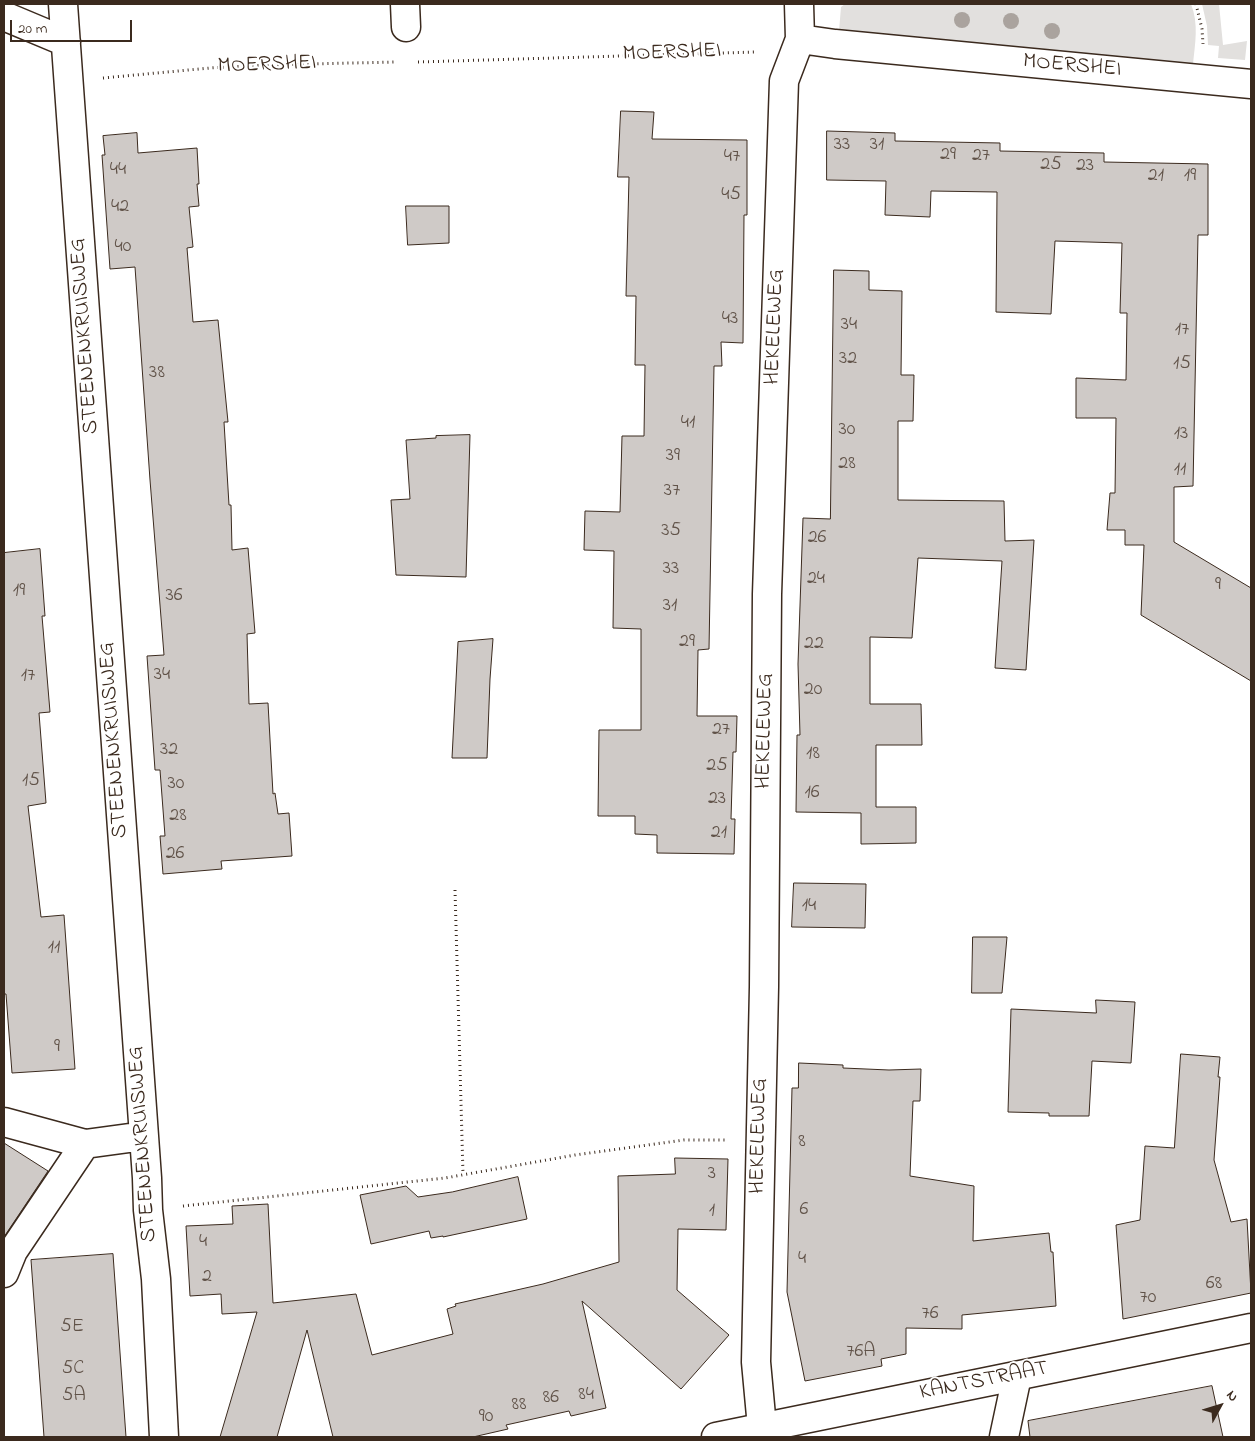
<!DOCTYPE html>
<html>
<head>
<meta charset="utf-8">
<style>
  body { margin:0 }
  #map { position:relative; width:1255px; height:1441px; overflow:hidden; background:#fff; font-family:"Indie Flower",sans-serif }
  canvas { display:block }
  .frame { position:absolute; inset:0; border:5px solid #3b2a1e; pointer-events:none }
  .north { position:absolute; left:1195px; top:1381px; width:50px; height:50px; -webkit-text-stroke:4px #fff; paint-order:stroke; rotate:51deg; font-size:14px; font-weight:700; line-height:20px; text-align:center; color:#3b2a1e }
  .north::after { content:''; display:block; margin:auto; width:18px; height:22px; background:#3b2a1e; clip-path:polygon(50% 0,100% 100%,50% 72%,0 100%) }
  .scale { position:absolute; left:10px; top:20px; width:122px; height:22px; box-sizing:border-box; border:2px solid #3b2a1e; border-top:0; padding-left:6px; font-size:15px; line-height:18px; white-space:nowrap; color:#3b2a1e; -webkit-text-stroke:4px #fff; paint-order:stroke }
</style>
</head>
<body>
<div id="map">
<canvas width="1255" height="1441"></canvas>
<div class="frame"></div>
<div class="north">N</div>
<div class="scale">20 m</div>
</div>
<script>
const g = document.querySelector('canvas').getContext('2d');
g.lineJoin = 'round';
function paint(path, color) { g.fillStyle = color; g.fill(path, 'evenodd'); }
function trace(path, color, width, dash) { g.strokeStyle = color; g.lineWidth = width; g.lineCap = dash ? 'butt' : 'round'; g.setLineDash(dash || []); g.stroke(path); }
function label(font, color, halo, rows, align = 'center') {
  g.font = font + ' "Indie Flower",sans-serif'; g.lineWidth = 4; g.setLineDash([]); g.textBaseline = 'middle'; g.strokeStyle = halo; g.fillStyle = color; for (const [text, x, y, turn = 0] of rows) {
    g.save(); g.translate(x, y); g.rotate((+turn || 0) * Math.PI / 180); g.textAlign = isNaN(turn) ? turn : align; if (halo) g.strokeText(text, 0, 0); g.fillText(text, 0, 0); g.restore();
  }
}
const green = new Path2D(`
  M845,4H1191C1199,24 1195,44 1193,64L839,31L841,7Z
  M1202,4H1219L1223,45L1247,41L1245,60L1218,58L1219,46L1208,45L1207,26Z`);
const building = new Path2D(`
  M621,111L654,112L652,139L747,140V215H744L743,343L721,342L722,366H714L709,649L698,650L697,716H737L736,752H733L732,785L731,819H735L734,854L657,853V835L635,834V816H598L599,730H641V629L613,628L614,551L584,550L585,511L620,512L622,436H644L645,365H635L636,296H626L629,177H618Z
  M827,131L895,133V141L1000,143V151L1104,153V162L1208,164V235H1198L1193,486L1174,487V542L1251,588V681L1141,615L1144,545H1125V530H1107L1110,493H1115L1116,418H1076V378L1126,380L1127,313H1120L1122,243L1055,241L1051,314L996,312L997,192L931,191L930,217L885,215L886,181L827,180Z
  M137,133L138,153L197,148L199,184H197L199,206L189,207L193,247L187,248L193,322L218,320L228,422H224L229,505H231L232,550L248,548L255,633L247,634L249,704L268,703L273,794L275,793L278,814L289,813L292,856L221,861L222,869L163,874L160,836H165L160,770H155L147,656L164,655L150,480L135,267L110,269L102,155H105L103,136Z
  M406,206H449V243L408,245Z
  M834,270L869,271V290L902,291L901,375H914L913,421H898V500L1004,501L1005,541L1034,540L1026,670L995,668L1002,561L918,558L912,638L870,637V704H921L922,745H876V807H916V843L861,844V813L796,812L797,735H800L798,664L803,518L830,519Z
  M470,435L466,577L396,575L391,500L410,499L406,440L436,438V436Z
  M40,549L45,616H42L50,712L39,713L46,803L28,806L41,917L64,915L75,1069L12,1073L6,994H4V553Z
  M493,639L490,679L487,758H452L458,642Z
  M794,883L866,884L865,928L792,927Z
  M973,937H1007L1002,993H972Z
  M1096,1000L1135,1002L1131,1063L1092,1061L1089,1116H1049V1113L1008,1112L1011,1009L1096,1013Z
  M1181,1054L1220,1057L1218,1077H1220L1214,1160L1231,1222L1247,1219L1251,1293L1123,1319L1116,1225L1140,1220L1145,1146L1174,1148Z
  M799,1063L843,1065V1068L889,1070L921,1069L920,1101H913L910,1176L974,1186L973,1241L1049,1233L1051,1252H1053L1056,1306L962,1315V1329L906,1328V1354L881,1359L882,1366L805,1381L787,1292L792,1088H798Z
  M4,1143L48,1171L4,1237Z
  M675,1158L728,1159L726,1230L678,1229L677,1290L729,1335L681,1389L582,1301L606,1408L571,1416L569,1411L506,1425L508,1429L473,1437H333L307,1330L277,1437H220L257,1312L222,1314L221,1294L190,1296L186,1226L233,1224L232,1206L268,1204L273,1303L356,1294L372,1355L453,1334L447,1309L456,1306L455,1304L543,1284L619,1262L618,1176L675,1174Z
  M518,1177L527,1219L443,1237V1236L431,1238L429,1231L371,1244L360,1195L406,1186L418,1197L452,1192Z
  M113,1254L126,1437H44L31,1260Z
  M1212,1386L1223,1437H1030L1028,1421Z`);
const path = new Path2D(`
  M1196,4L1202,29L1203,44
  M418,62L756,52
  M103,78L210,68L266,65L396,62
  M455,890L463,1174
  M183,1206L445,1178L575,1155L684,1140H725`);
const minor = new Path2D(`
  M63,4L147,1178L148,1210L156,1279L164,1437
  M405,4L406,27
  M4,16L66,42
  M800,39L835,44L1251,84
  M4,1122L85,1144L144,1136
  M4,1273L13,1251L85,1144
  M762,1427L756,1362L764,987L767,594L784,81L800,39L799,4
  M1004,1437L1017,1376`);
const major = new Path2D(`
  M716,1437L1251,1328`);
const trees = [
  [962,20],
  [1011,21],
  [1052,31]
];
const numberNames = [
  ["33",842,146],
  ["31",877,146],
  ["29",948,156],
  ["27",981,157],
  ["47",732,158],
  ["25",1051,166],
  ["23",1085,167],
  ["44",118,171],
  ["21",1156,177],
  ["19",1190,177],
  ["45",731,196],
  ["42",120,208],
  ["40",123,248],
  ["43",730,320],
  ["34",849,326],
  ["17",1182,331],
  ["32",848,360],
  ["15",1182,365],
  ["38",157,374],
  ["41",688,424],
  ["30",847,431],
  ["13",1181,435],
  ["39",673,457],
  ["28",847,465],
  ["11",1180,471],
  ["37",672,492],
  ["35",671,532],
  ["26",817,539],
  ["33",671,570],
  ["24",816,580],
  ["9",1218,586],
  ["19",19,592],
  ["36",174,597],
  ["31",670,607],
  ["29",687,643],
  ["22",814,645],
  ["34",162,676],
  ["17",28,677],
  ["20",813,691],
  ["27",721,731],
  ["32",169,751],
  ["18",813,755],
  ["25",717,767],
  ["15",31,782],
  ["30",176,785],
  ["16",812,794],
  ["23",717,800],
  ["28",178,817],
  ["21",719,834],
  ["26",175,855],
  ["14",809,907],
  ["11",54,949],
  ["9",57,1048],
  ["8",802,1143],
  ["3",712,1175],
  ["6",804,1211],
  ["1",712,1212],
  ["4",203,1243],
  ["4",802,1260],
  ["2",207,1278],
  ["68",1214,1285],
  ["70",1148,1299],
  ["76",930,1315],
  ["5E",72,1328],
  ["76A",861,1353],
  ["5C",73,1370],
  ["84",586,1396],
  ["5A",74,1397],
  ["86",551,1399],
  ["88",519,1406],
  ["90",486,1418]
];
const streetNames = [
  ["MOERSHEI",672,54,-2],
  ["MOERSHEI",267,66,-2],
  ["MOERSHEI",1072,67,5],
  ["HEKELEWEG",776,327,-88],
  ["STEENENKRUISWEG",86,336,-94],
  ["HEKELEWEG",766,731,-89],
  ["STEENENKRUISWEG",115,740,-94],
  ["HEKELEWEG",760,1136,-89],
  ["STEENENKRUISWEG",144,1144,-94],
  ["KANTSTRAAT",984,1382,-11]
];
paint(green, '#e2e0de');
paint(building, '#cfcac7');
trace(building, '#3b2a1e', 1);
trace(minor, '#3b2a1e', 31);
trace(major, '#3b2a1e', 31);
trace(path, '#3b2a1e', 3, [1, 4]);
trace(minor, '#fff', 28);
trace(major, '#fff', 28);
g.fillStyle = '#aaa39e';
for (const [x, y] of trees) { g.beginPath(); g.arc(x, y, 8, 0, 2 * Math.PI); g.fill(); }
label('20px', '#605248', null, numberNames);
label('22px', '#3b2a1e', '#fff', streetNames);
</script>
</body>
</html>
